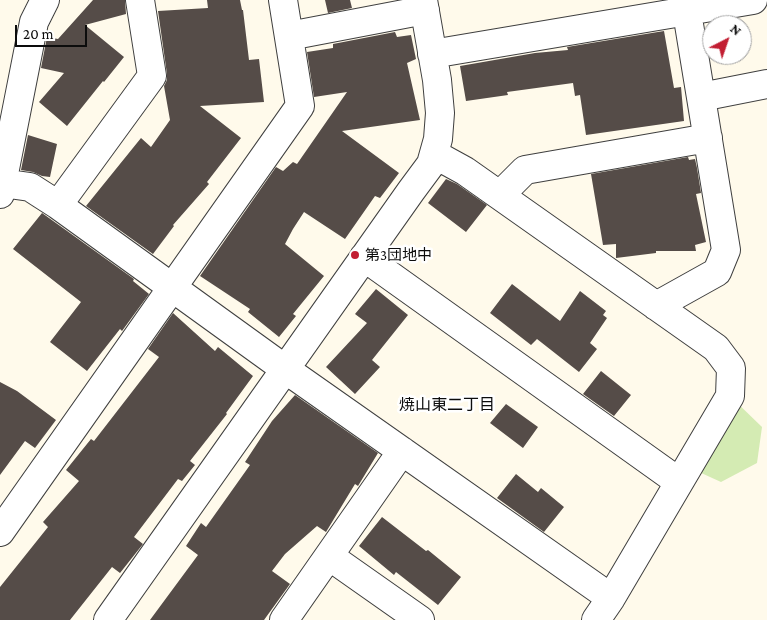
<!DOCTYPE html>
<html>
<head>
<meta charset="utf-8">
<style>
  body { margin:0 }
  #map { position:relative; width:767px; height:620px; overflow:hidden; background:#fffaeb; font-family:"Crimson Pro",serif }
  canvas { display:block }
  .north { position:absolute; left:702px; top:15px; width:50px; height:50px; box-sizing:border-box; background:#fff; border:1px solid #9e9e9e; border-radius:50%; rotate:41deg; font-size:14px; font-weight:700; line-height:20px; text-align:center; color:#0c0c0c }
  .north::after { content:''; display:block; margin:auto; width:18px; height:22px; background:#c21e32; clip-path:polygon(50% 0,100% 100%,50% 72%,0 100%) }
  .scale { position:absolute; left:15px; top:25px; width:72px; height:22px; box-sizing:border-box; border:2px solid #0c0c0c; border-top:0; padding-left:6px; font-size:15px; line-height:18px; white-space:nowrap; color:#0c0c0c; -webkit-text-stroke:4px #fff; paint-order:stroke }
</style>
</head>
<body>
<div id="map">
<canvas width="767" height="620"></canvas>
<div class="north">N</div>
<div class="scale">20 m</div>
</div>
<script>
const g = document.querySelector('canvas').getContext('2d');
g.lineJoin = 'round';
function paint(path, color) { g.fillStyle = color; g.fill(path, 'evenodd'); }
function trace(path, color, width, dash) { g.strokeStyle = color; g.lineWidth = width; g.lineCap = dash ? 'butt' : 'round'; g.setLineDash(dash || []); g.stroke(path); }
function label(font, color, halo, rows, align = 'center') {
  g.font = font + ' "Crimson Pro","Noto Sans JP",serif'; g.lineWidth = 5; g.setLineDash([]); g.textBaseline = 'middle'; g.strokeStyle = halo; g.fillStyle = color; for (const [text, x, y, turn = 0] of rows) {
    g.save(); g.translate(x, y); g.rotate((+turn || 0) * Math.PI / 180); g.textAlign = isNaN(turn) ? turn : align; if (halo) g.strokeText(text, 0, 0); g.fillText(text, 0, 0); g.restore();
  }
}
const green = new Path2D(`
  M730,396L762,427L757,463L721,482L688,467Z`);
const building = new Path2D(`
  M93,0H125L126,14L85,25L124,57L104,82L103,81L67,126L39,102L64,73L41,68L47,37L58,39Z
  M207,0H240L242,10H243L249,60L259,59L264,102L200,106L241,138L207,182L209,184L173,225L174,226L153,254L86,206L141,138L151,147L170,120L164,86L167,80V74L158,11L208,8Z
  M325,0H350L352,8L328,13Z
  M664,31L674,88L681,87L684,121L586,135L580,95L575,96L573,83L507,92L508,95L466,101L460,66L535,53L568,50L567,47Z
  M395,32L397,37L411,35L416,59L407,63L420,120L342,131L399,173L380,198L375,196L345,239L304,212L293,229L285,244L324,276L293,314L296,316L279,337L248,312L250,309L200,276L276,167L283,171L293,162L297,164L347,92L314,97L307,52L333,48V44Z
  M28,135L57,144L50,177L42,176L33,172L21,170Z
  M688,157L689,160L695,159L697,168L701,193L696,194L706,242L695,245L696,251H656V253L616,258V244L603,245L591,174Z
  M446,179L457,184L487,205L466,232L428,203Z
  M42,213L134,279L133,281L149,294L122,331L120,329L87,371L50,342L81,302L13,249Z
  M512,284L560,321L580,291L606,311L603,315L607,318L590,343L597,349L579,372L537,339L531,345L490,313Z
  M376,289L408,315L372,360L380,367L355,394L326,367L367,323L355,314Z
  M173,313L215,351L218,347L253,376L226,413L227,414L190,461L195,465L182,481L178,479L134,537L143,544L120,573L112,567L70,620H0V587L48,527L43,522L79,481L66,470L91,439L94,441L159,357L148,349Z
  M601,371L631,395L614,416L583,394Z
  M0,382L17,391L56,420L35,448L25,441L0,475Z
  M295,395L378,453L358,486L355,484L326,532L317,526L285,554L272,571L290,584L264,620H150L198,555L186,546L201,523L206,527L250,465L245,462L272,421Z
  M506,404L538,427L523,448L490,423Z
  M516,474L538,492L541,488L564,507L544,532L497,498Z
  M382,517L426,551L428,550L461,577L438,605L396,572L394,575L359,546Z`);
const minor = new Path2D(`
  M289,36L425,10
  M432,54L753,0
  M701,97L767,84
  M434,154L465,171L716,348L731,368L730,396L611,598L596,620
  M2,183L30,187L58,205L285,369L611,598
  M0,194L34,22L45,0
  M500,195L525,170L708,138
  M58,205L152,76L140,0
  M364,257L679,482
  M656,306L717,272L726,250L685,0
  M0,532L300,106L283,0
  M329,556L420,620
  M108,620L411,191L431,164L438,139L440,113L437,80L423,0
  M284,620L402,451`);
const markers = [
  [355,255,5,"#c21e32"]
];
const poiNames = [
  ["第3団地中",365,255]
];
const neighbourhoodNames = [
  ["焼山東二丁目",447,405]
];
paint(green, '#d4ebb3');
paint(building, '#554c48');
trace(minor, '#3f3f3f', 30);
trace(minor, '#fff', 28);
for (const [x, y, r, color] of markers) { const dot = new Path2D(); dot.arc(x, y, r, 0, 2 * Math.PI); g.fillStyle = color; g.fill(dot); trace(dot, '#fff', 2); }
label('15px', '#0c0c0c', '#fff', poiNames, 'left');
label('16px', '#0c0c0c', '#fff', neighbourhoodNames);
</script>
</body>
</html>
